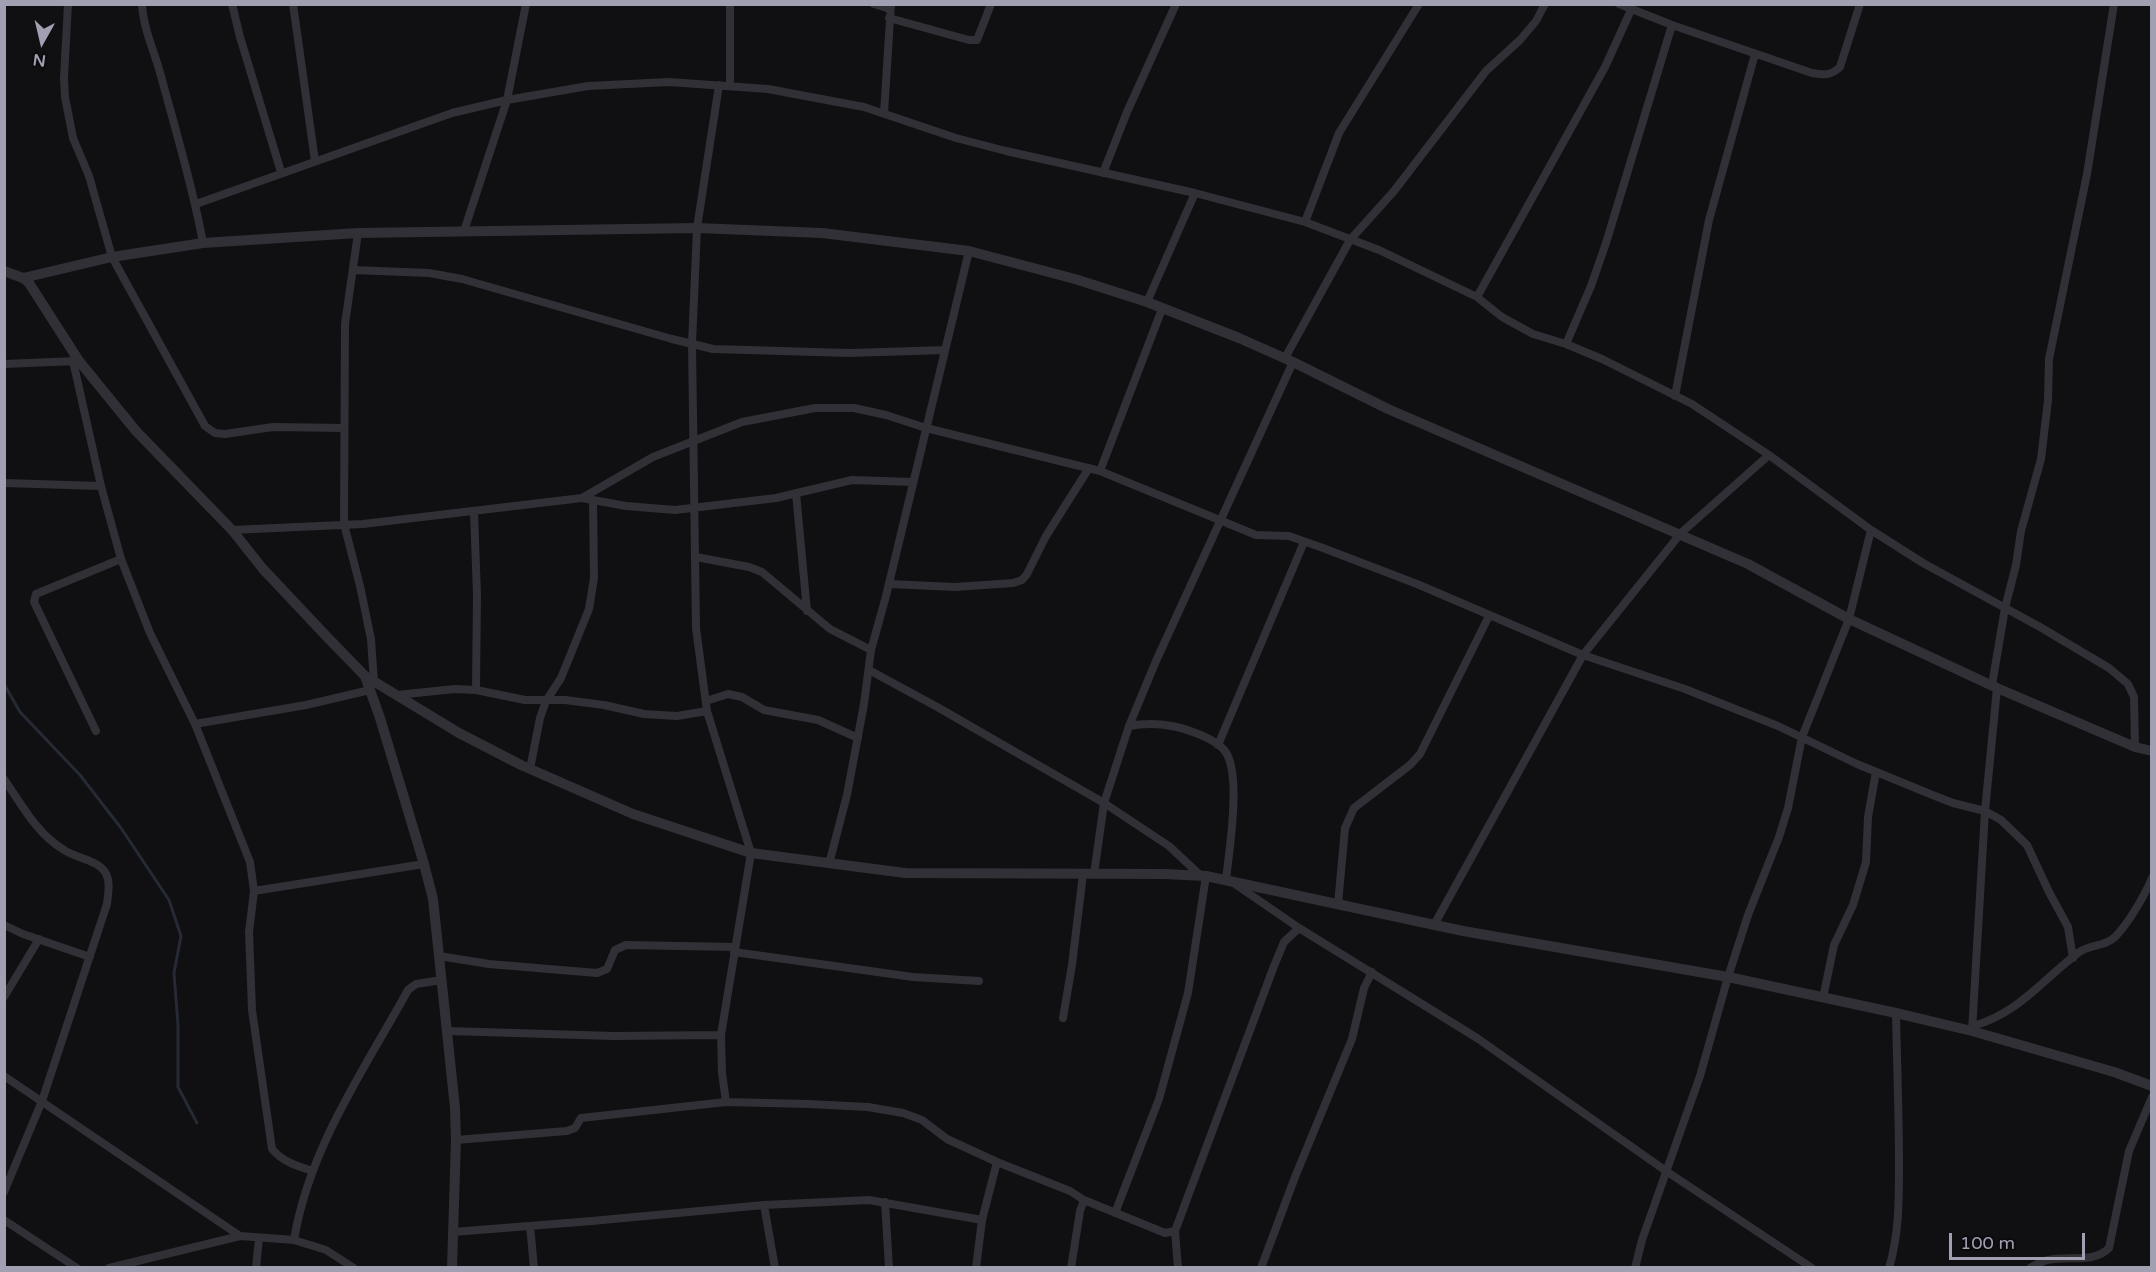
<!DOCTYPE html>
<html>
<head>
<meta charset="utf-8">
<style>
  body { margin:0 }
  #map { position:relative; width:2156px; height:1272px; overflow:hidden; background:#100f11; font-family:"Varela Round",sans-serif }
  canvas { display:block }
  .frame { position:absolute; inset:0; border:6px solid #a0a0b2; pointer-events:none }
  .north { position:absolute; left:12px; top:12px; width:60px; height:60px; -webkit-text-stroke:4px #0b0a0c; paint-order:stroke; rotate:188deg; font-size:16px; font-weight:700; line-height:24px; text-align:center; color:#a0a0b2 }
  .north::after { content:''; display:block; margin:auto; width:21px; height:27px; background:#a0a0b2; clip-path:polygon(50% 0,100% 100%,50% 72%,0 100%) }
  .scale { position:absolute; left:1949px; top:1233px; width:136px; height:27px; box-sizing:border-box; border:3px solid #a0a0b2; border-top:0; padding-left:8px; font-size:18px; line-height:21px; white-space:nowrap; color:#a0a0b2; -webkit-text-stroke:4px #0b0a0c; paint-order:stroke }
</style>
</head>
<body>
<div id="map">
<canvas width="2156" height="1272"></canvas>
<div class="frame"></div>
<div class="north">N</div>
<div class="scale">100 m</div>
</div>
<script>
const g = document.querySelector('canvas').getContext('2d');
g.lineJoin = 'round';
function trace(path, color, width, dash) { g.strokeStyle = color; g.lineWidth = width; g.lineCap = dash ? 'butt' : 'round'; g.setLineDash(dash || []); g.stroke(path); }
const stream = new Path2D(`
  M4,684L20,712L80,775L121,828L169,900L181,936L174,973L178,1025V1087L197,1123`);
const minor = new Path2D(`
  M68,4L64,78L65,97L73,138L89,176L112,257L205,426L215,433L225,434L273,427L344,428
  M142,4C143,28 155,53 161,76C176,132 193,187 203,243
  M232,4L240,37L281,172
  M293,4L315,161
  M874,4L890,9
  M1619,4L1672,25L1812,73C1824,75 1831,76 1840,67L1860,4
  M889,18L969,40H977L991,4
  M719,85L697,228L692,344L696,628L707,711L751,853L721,1035L722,1073L726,1102
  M730,86V4
  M884,113L891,4
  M1103,173L1127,112L1176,4
  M196,204L452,113L507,100L588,86L669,82L768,89L864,107L956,138L1006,151L1195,193L1305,222L1379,250L1477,297L1502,317L1533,334L1566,344L1602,359L1692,404L1769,455L1871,530L1923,563L2040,627L2109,668L2128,684L2134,697L2135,747
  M1305,222L1339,133L1419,4
  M464,231L507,100L526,4
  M358,233L345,324L344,524L360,586L371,639L374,682
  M353,270L429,273L462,279L672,339L713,349L849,353L945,350
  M1477,297L1605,67L1631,10
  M1147,302L1195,193
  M1566,344L1591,286L1606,243L1672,25
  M1285,358L1350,240L1394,191L1486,71L1520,40L1536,21L1545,4
  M73,361L101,486L121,559L150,633L195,724L250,862L254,891L249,932L252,1010L272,1149C283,1162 297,1166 313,1171
  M4,364L77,361
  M1675,396L1709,220L1755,54
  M1100,471L1162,309
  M4,483L101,486
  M796,493L807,611
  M582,498L626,506L675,510L776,498L852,480L913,482
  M474,512L477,595L476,690
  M232,530L363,524L582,498L653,457L742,422L815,408H854L886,415L926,428L1100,471L1256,535L1289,536L1323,548L1417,584L1583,655L1685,689L1778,726L1857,764L1930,794L1953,803L1985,811L2001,820L2027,845L2049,892L2068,927L2073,958
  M696,557L749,567L762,572L830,629L871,650
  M889,584L955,587L1013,583L1022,580L1027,574L1046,536L1089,468
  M869,670L939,708L1104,803L1169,846L1201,876
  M1992,685L2005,608L2016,565L2021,531L2041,459L2048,400L2049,359L2087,174L2114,4
  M397,695L455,689L476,690L525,700H565L604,705L644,714L677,716L707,711
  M706,701L728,694L742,697L764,710L818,720L858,738
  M195,724L306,705L370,690
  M1129,726C1152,722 1172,724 1193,732C1204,736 1218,742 1225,751C1242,774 1229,851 1226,880
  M96,731L34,602L36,594L121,559
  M1218,745L1304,542
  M530,769L540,718L546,701L561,678L589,609L594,578L593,500
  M4,779C22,805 36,833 64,850C76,858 97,860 105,872C111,881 108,894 107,904L42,1101L4,1192
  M829,864L847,795L864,704L871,650L886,596L969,251
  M1094,874L1104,803L1129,726L1156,661L1293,362
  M1235,884L1299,928L1477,1038L1666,1171L1812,1268
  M254,891L424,864
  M1338,904L1345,828L1354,808L1410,765L1420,754L1489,616
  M4,925L23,934L90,957
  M1434,925L1583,655L1681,533L1769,455
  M734,952L913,977L979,981
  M439,956L489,964L597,973L607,969L615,950L626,945L735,947
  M4,997L39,939
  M1823,998L1834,945L1853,905L1866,862L1868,817L1876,772
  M1063,1018L1072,965L1083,874
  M1973,1026C2019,1013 2042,980 2078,953C2089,944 2105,947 2115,937C2128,924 2145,895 2152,878
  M448,1031L614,1036L721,1035
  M1972,1031L1985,811L1997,688
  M4,1076L240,1236
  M456,1140L567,1131L575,1128L581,1118L726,1102L809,1104L868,1107L903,1113L922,1120L947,1139L997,1162L1070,1191L1084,1200L1165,1233L1175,1231
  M885,1202L889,1268
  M764,1205L775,1268
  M1115,1213L1159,1099L1188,993L1206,876
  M4,1220L77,1268
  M530,1226L534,1268
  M453,1232L592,1221L764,1205L869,1200L982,1220
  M294,1240C309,1148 364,1070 408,990L416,984L442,980
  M109,1268L240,1236L294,1240L326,1250L354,1268
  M256,1268L259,1238
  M976,1268L982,1220L997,1162
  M1071,1268L1080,1211L1084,1200
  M1178,1268L1175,1231L1274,966L1284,942L1299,928
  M1261,1268L1295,1177L1352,1039L1364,988L1372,972
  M1635,1268L1642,1240L1700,1076L1728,977L1748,915L1779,837L1788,808L1802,737L1849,619L1871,530
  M1889,1268C1899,1235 1899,1201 1899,1166C1899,1115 1897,1064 1896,1013
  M2030,1268C2035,1265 2042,1261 2048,1260C2067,1255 2094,1264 2109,1248L2129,1151L2152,1097`);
const tertiary = new Path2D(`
  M4,271L23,278L29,283L79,361L136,431L232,530L263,569L329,639L365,676L459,733L521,765L633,814L751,853L905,873L1164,874L1206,876L1463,931L1728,977L1896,1013L1972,1031L2114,1072L2152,1086
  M23,278L112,257L203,243L358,233L697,228L822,233L969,251L1075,279L1147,302L1239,338L1293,362L1388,409L1748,564L1849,619L1997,688L2135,747L2152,751
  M365,676L380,718L424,864L433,899L455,1108L456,1140L452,1268`);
trace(stream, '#262a35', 3);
trace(minor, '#313036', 8);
trace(tertiary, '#313036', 10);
</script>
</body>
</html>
